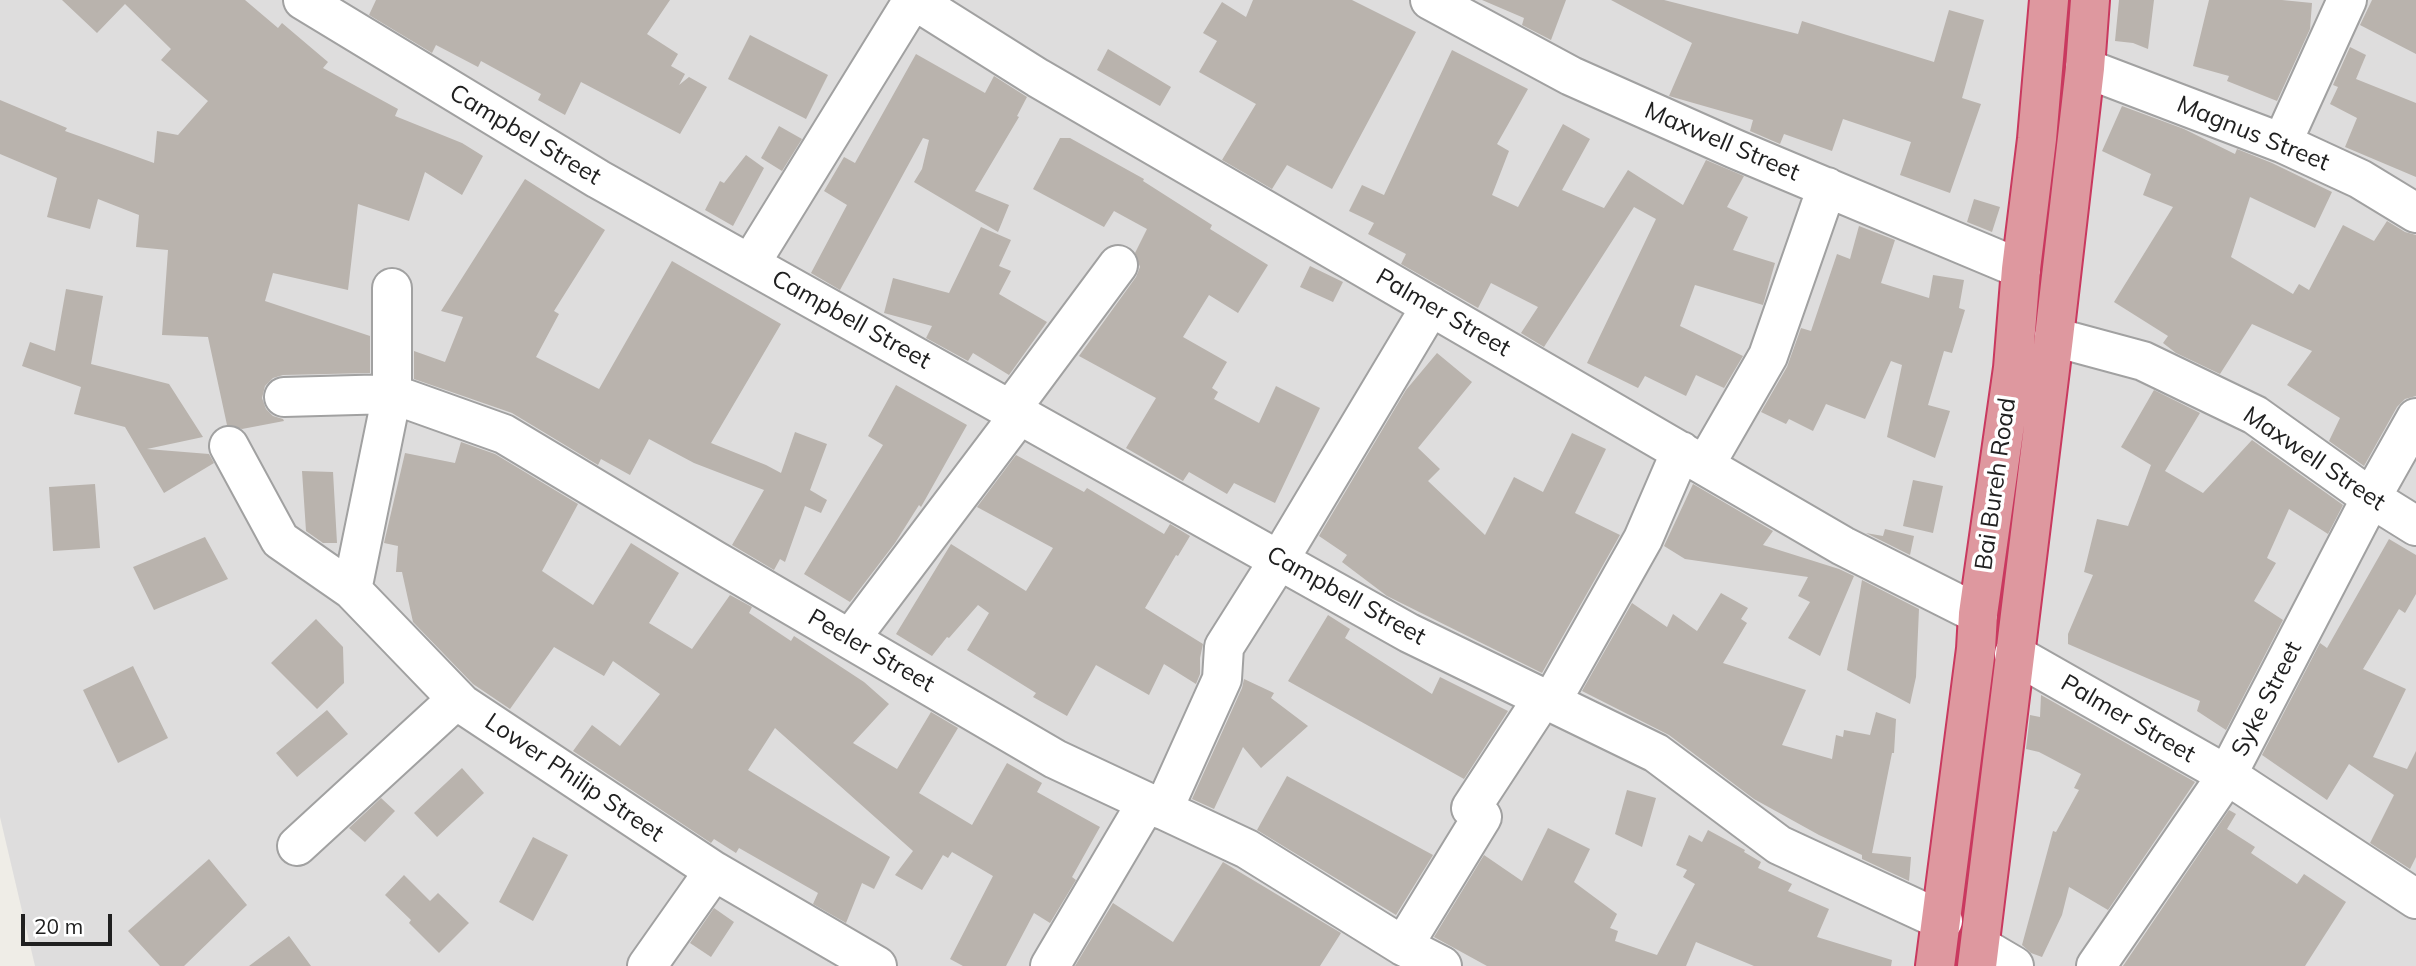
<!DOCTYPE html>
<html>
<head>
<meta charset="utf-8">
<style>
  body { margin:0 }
  #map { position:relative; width:2416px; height:966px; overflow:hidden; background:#efede7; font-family:Mulish,sans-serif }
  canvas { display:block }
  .scale { position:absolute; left:21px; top:914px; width:91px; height:32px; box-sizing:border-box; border:4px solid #202020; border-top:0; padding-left:9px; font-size:21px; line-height:24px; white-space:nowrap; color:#202020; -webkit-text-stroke:5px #fff; paint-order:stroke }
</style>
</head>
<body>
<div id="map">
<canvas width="2416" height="966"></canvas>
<div class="scale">20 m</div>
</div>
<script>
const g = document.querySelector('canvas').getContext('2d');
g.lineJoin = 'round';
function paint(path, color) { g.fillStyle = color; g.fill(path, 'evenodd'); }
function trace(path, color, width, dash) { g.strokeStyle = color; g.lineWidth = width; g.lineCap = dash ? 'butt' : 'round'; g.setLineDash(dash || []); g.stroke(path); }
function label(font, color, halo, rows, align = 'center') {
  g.font = font + ' Mulish,sans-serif'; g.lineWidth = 7; g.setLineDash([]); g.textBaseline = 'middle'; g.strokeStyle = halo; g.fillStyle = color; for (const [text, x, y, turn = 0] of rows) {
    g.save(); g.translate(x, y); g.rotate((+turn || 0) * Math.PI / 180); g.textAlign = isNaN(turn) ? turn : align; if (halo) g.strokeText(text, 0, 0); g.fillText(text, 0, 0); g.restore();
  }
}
const residential = new Path2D(`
  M0,0H2416V966H35L0,817Z`);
const building = new Path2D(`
  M62,0H245L278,28L282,23L328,62L323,68L398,109L395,116L462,143L483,156L462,195L425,172L409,221L358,204L348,290L273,273L265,301L370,336V373L283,375L273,378L265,386L262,398L266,409L273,416L283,419L284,421L242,429L227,425L208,337L162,335L168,250L136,247L139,215L98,199L90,229L47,217L57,178L0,154V100L67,128L65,131L154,163L157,131L178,135L208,101L161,60L171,49L125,4L97,33Z
  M376,0H670L647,34L678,54L671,66L685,74L679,85L689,77L707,87L680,134L581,82L565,115L538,100L541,94L481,61L478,67L436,45L432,53L369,15Z
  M1253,0H1352L1416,32L1332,189L1287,165L1272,189L1222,160L1256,104L1199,72L1217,41L1203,33L1222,2L1246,17Z
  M1482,0H1566L1551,40L1522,25L1524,18Z
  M1611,0H1664L1798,34L1802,21L1934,62L1949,10L1984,20L1962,98L1981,104L1950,193L1900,175L1911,142L1843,119L1832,151L1784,134L1780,144L1750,131L1753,120L1669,96L1692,43Z
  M2119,0H2154L2148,49L2133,43L2115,41Z
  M2209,0H2282L2312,3L2310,29L2277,101L2227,81L2229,76L2193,66Z
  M2372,0H2416V54L2360,25Z
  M750,35L828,75L806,119L728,79Z
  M2350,47L2366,55L2356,79L2416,103V177L2345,147L2357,118L2330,104L2338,87L2333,85Z
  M1108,49L1171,87L1160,106L1097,70Z
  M1452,50L1528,89L1497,144L1509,151L1492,195L1518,207L1563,124L1590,139L1562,190L1604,208L1628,170L1683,205L1706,160L1744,176L1727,207L1748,217L1733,250L1775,263L1763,305L1695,285L1680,326L1743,356L1724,388L1696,375L1686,396L1645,376L1638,388L1587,363L1656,219L1634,207L1544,347L1521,333L1538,307L1491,283L1478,308L1401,264L1406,254L1368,234L1374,223L1349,211L1362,185L1384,195Z
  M916,54L985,93L994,76L1027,97L1017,116L1019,117L975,191L1009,205L998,232L914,182L922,169L929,140L923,138L840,290L811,273L847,205L824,191L844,157L855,163Z
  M2122,106L2184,129L2235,154L2237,149L2272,163L2332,192L2315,228L2250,197L2231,257L2293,294L2299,284L2309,290L2343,225L2374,241L2387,221L2405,232L2416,235V396L2405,399L2397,407L2364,466L2329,441L2340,418L2287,385L2312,351L2252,324L2220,374L2176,353L2163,343L2168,336L2114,302L2173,207L2143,195L2151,174L2102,151Z
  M779,126L802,139L782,171L761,158Z
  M1060,138H1070L1144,179L1143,181L1212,225L1210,229L1268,265L1238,313L1209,295L1183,337L1227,362L1212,388L1218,392L1214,399L1259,423L1276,386L1320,408L1275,503L1234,483L1227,494L1189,472L1183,481L1126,448L1156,398L1079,356L1136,277L1140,267L1135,253L1147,229L1114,211L1104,227L1033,189Z
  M746,155L764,168L733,226L705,210L720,181L724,183Z
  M525,179L605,230L554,311L559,314L536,357L599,389L672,261L781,324L711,443L766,465L781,473L795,432L827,444L810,490L827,500L821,513L805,506L785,562L780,559L774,570L732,545L764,490L694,463L649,439L630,475L601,459L598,465L512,413L414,379V351L445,362L463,317L441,311Z
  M1974,199L2000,207L1992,232L1967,222Z
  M1859,226L1895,240L1881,283L1929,298L1933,275L1964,280L1959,308L1965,310L1952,353L1944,351L1928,405L1950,411L1935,458L1887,437L1902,365L1891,361L1865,419L1826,404L1813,431L1789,419L1786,424L1761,412L1787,367L1801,328L1811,331L1837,254L1850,259Z
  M981,227L1011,240L999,266L1011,271L999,294L1047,322L1009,375L973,353L968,361L926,338L932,326L884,313L893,278L949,293Z
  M1310,266L1343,282L1333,302L1300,287Z
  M66,289L103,296L91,364L169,384L203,437L147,449L209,454L214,463L164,493L125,427L74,414L81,387L22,366L30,342L55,351Z
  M1437,353L1472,382L1418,448L1440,469L1428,481L1485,535L1514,477L1543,492L1572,433L1606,449L1575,513L1620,535L1542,673L1387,596L1342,562L1347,555L1319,536L1406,390Z
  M896,385L967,425L921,507L919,505L895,543L850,602L804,574L883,445L868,436Z
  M2154,390L2200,413L2165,471L2203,493L2252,440L2343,505L2328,534L2289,509L2267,558L2276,563L2254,601L2283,620L2226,730L2197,711L2200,701L2068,644V634L2093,575L2084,572L2097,519L2128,526L2151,465L2121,447Z
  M461,442L495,454L578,504L542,571L593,605L631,543L679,573L649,623L692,649L730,595L752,607L749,613L791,641L794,636L864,682L889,704L853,743L897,769L931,712L958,728L919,793L972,825L1007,763L1042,783L1037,792L1100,827L1072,877L1076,880L1050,923L1034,913L1006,966H963L950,959L993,876L952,852L948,858L943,855L922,890L895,875L913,851L775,728L748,770L890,857L874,889L862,883L846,923L813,904L818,893L739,848L736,853L714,839L711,843L573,751L592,725L620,746L660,694L613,661L604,676L554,647L510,709L473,684L413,622L402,572H396L398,546L384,543L405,453L455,463Z
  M1016,455L1084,492L1087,488L1164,534L1170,524L1190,536L1178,556L1176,555L1145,608L1203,644L1200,658V674L1196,684L1164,664L1149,695L1096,665L1067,716L1033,697L1036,693L967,650L989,613L978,605L949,638L947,637L932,656L896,634L951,544L1026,591L1053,548L977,507Z
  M302,471L333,472L337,543H323L306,531Z
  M1913,480L1943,486L1933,533L1903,526Z
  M95,484L100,548L53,551L49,487Z
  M1693,484L1773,531L1763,545L1839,569L1854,576L1820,656L1788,638L1810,602L1798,596L1808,577L1685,559L1664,546Z
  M1885,529L1914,536L1910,555L1866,533L1883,536Z
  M205,537L228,579L154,610L133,567Z
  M2389,539L2416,555V594L2405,613L2399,609L2363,669L2406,689L2373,757L2407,769L2416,751V857L2410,869L2370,843L2394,795L2349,764L2327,800L2262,755L2320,643L2327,648Z
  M1862,580L1919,609L1916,677L1910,704L1847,670Z
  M1721,593L1748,608L1741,619L1747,623L1723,663L1806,690L1782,745L1832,759L1836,735L1843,737L1844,730L1870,735L1876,712L1896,719L1894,753H1892L1872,853L1911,857L1909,881L1862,859V855L1819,835L1754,799L1669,735L1582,691L1632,603L1667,627L1673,614L1697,631Z
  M1328,615L1350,629L1345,638L1432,694L1440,677L1508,711L1464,779L1288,681Z
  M316,619L343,647L344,683L317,709L271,663Z
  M133,666L168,738L118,763L83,690Z
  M1244,679L1274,693L1271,698L1308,726L1261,768L1243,747L1214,809L1192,799L1242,688Z
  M2041,695L2195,782L2108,910L2069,887L2062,915L2042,957L2031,953L2022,945L2053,831L2056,832L2079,790L2074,788L2081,774L2039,752L2026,749L2030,715L2040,717Z
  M327,710L348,734L297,777L276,753Z
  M462,768L484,793L437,837L414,813Z
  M1287,776L1433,855L1396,915L1257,830Z
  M1627,790L1656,798L1642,847L1615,834Z
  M381,798L395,811L365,842L349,828Z
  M2229,810L2236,814L2227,829L2255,847L2251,853L2297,884L2304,874L2346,902L2305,966H2123Z
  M1548,828L1590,849L1574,882L1617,914L1610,928L1618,931L1615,941L1657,955L1695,884L1683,877L1687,870L1676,865L1689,835L1702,842L1708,830L1745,850L1744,852L1761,862L1758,868L1792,884L1788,891L1829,909L1817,937L1892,960L1891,966H1754L1696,942L1686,966H1487L1434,937L1484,855L1522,881Z
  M533,837L568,855L533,921L499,902Z
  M209,859L247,905L184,966H160L128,931Z
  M1223,862L1341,933L1320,966H1075L1113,903L1173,942Z
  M404,875L430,901L438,893L469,923L439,953L409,923L411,920L385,895Z
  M714,908L734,922L711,957L690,943Z
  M289,936L311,966H249Z`);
const minor = new Path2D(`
  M303,0L598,179L1409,633L1656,753L1779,845L1943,921
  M914,0L1038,78L1843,546L1978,614
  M1430,0L1571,76L1735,149L2021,269
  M2085,68L2282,143L2360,179L2416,213
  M2282,143L2347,0
  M750,264L913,0
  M392,288V394L352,590L460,702
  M2054,337L2143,361L2255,415L2371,498L2416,526
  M284,397L392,394L504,434L714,560L1055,759L1247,849L1403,946L1442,966
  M1011,409L1118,265
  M229,446L280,540L352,590
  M1705,465L1768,356L1827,187
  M850,639L1020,414
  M2014,654L2227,775L2416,899
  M1551,702L1643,539L1681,451
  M1163,810L1222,679L1224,647L1279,560L1431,306
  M297,846L456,700L714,871L877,966
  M1403,946L1482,817L1471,808L1543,698
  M1980,946L2014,966
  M647,966L714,871
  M1050,966L1147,802
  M2096,966L2227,775L2371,498L2416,418`);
const highway = new Path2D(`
  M1935,966L1976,649L1978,614L2013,368L2021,269L2037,139L2049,0
  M1977,966L2054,337L2085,68L2090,0`);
const streetNames = [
  ["Magnus Street",2253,134,22],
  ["Campbel Street",525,135,31],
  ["Maxwell Street",1722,142,23],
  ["Palmer Street",1443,313,30],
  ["Campbell Street",851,320,29],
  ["Maxwell Street",2314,459,34],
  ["Bai Bureh Road",1996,484,-82],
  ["Campbell Street",1346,596,29],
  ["Peeler Street",871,651,30],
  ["Syke Street",2267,699,-63],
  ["Palmer Street",2128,719,30],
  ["Lower Philip Street",574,778,34]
];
paint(residential, '#dedddd');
paint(building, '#b9b3ad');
trace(minor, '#a1a1a1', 42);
trace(highway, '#c9395f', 42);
trace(minor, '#fff', 38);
trace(highway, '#de989f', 38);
label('24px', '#202020', '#fff', streetNames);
</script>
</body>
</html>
